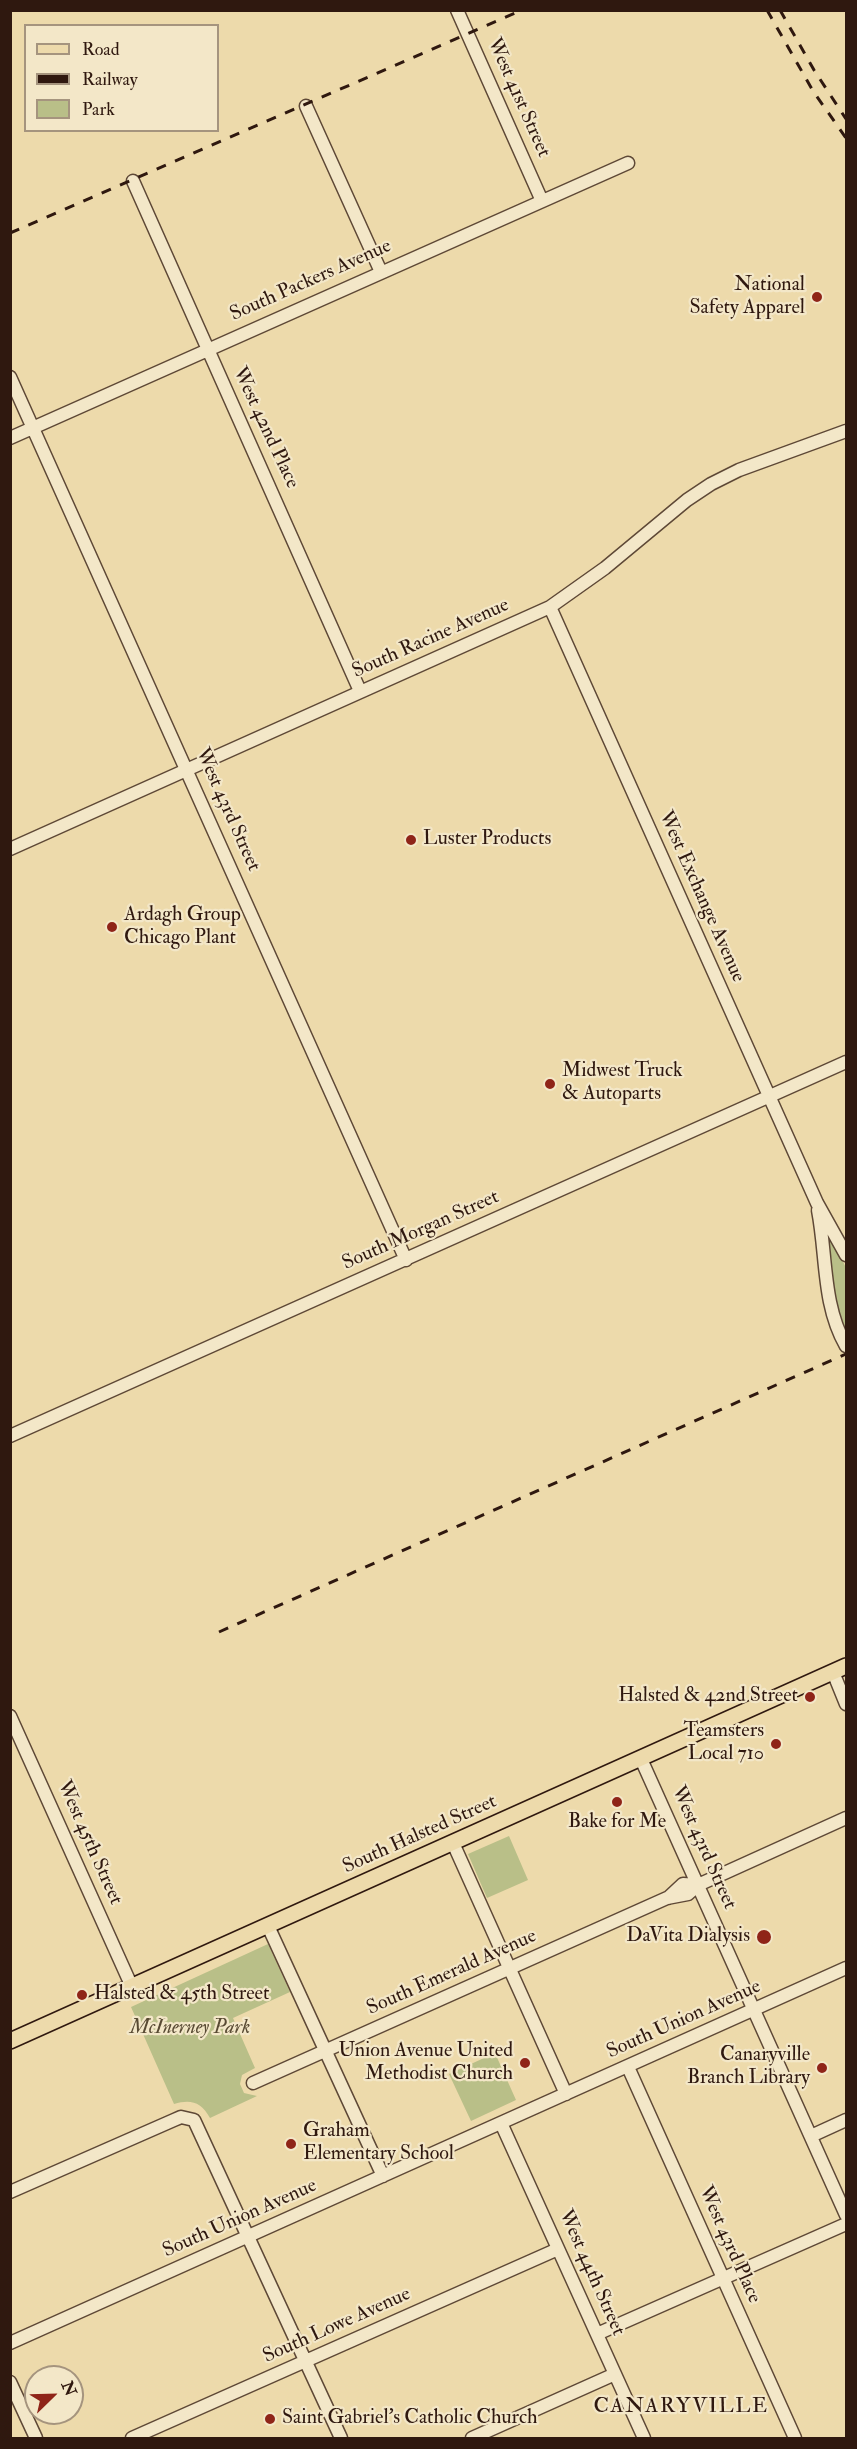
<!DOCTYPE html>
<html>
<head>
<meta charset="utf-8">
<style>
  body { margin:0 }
  #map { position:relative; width:857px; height:2449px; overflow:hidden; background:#eddaab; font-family:"IM FELL Double Pica",serif }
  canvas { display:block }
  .frame { position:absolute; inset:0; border:12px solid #2f180f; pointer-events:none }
  .legend { position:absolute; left:24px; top:24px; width:195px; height:108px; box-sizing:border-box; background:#f3e7c8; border:2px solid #a5947e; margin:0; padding:8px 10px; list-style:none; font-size:18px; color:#2f180f }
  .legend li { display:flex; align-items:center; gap:12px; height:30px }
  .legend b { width:30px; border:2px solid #a5947e }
  .north { position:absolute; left:24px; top:2365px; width:60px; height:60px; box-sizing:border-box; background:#f3e7c8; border:2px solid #a5947e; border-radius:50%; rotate:67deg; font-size:16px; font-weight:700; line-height:24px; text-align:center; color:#2f180f }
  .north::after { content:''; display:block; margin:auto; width:21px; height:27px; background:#8f2418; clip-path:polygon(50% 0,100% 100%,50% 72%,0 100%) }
</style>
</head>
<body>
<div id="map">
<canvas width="857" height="2449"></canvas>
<div class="frame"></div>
<ul class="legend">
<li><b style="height:8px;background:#eddaab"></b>Road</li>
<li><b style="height:8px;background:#2f180f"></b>Railway</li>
<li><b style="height:16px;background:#b9bf88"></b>Park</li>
</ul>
<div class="north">N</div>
</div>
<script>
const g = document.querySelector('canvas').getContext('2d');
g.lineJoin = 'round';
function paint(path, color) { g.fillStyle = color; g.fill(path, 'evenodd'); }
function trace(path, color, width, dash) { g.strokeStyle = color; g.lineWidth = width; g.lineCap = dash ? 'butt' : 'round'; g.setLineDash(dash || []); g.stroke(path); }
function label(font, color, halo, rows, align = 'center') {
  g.font = font + ' "IM FELL Double Pica",serif'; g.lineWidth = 4.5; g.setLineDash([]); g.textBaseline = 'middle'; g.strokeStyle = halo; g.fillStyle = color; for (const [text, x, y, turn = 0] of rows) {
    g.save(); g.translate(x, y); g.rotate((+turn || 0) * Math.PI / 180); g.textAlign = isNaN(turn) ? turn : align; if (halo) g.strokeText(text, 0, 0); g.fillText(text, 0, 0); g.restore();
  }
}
const green = new Path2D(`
  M833,1240L846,1268V1332L835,1298L830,1245V1241Z
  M509,1836L528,1880L487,1898L468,1854Z
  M268,1944L290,1992L233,2018L255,2068L242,2075L240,2084L244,2093L257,2096L210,2118C201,2102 191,2099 174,2104L131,2007Z
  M495,2053L516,2100L471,2121L449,2074Z`);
const minor = new Path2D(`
  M457,10L542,201
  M306,106L381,272
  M133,181L360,691
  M10,377L406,1260
  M10,438L628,163
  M550,607L817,1203L846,1255
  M10,849L550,607L605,568L687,500L711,484L739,470L846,431
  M818,1210C827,1256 822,1304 846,1346
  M10,1436L846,1062
  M833,1672L846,1704
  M10,1716L132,1987
  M641,1759L846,2215
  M453,1843L566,2094
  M668,1898L683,1884L698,1885
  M268,1926L383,2176
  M628,2067L795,2438
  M253,2083L667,1898L688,1894L698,1885L846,1818
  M501,2123L644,2438
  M811,2136L846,2120
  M10,2192L174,2120L181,2117L194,2120L341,2438
  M597,2334L846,2224
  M10,2343L846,1968
  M10,2382L36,2438
  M132,2438L558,2249
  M472,2438L615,2374`);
const major = new Path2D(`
  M10,2041L846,1666`);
const rail = new Path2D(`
  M767,10L813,91L846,138
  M780,10L814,70L846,119
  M10,233L522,10
  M219,1632L846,1354`);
const markers = [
  [817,297,6,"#8f2418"],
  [411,840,6,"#8f2418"],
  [112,927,6,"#8f2418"],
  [550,1084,6,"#8f2418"],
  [810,1697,6,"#8f2418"],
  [776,1744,6,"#8f2418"],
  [617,1802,6,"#8f2418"],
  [764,1937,8,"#8f2418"],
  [82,1995,6,"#8f2418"],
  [525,2063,6,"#8f2418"],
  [822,2068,6,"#8f2418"],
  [291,2144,6,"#8f2418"],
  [270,2419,6,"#8f2418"]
];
const streetNames = [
  ["West 41st Street",518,98,66],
  ["South Packers Avenue",311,281,-24],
  ["West 42nd Place",265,428,65],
  ["South Racine Avenue",431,639,-24],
  ["West 43rd Street",227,810,66],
  ["West Exchange Avenue",701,897,66],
  ["South Morgan Street",421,1231,-24],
  ["South Halsted Street",420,1835,-24],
  ["West 45th Street",89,1843,66],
  ["West 43rd Street",703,1848,66],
  ["South Emerald Avenue",452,1973,-24],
  ["South Union Avenue",684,2020,-24],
  ["South Union Avenue",240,2219,-24],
  ["West 43rd Place",729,2245,66],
  ["West 44th Street",591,2273,66],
  ["South Lowe Avenue",337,2326,-24]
];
const poiNames = [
  ["National",805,286],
  ["Safety Apparel",805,309],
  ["Luster Products",423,840,"left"],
  ["Ardagh Group",124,916,"left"],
  ["Chicago Plant",124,939,"left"],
  ["Midwest Truck",562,1072,"left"],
  ["& Autoparts",562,1095,"left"],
  ["Halsted & 42nd Street",798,1697],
  ["Teamsters",764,1732],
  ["Local 710",764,1755],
  ["Bake for Me",617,1823,"center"],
  ["DaVita Dialysis",750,1937],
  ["Halsted & 45th Street",94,1995,"left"],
  ["Union Avenue United",513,2052],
  ["Methodist Church",513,2075],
  ["Canaryville",810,2056],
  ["Branch Library",810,2079],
  ["Graham",303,2132,"left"],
  ["Elementary School",303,2155,"left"],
  ["Saint Gabriel's Catholic Church",282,2419,"left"]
];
const parkNames = [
  ["McInerney Park",190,2029]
];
const neighbourhoodNames = [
  ["CANARYVILLE",681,2407]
];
paint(green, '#b9bf88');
trace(minor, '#5e4836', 15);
trace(major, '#2f180f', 18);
trace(minor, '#f3e7c8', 12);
trace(major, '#eddaab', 15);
trace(rail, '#2f180f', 3, [10, 10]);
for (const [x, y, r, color] of markers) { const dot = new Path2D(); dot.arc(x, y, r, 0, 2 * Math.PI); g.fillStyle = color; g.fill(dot); trace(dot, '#f3e7c8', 2); }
label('20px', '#2f180f', '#f3e7c8', streetNames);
label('20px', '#2f180f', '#f3e7c8', poiNames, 'right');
label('italic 20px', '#584a33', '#f3e7c8', parkNames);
g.letterSpacing = '1.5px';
label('21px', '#2f180f', '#f3e7c8', neighbourhoodNames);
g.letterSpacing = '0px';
</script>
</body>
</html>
